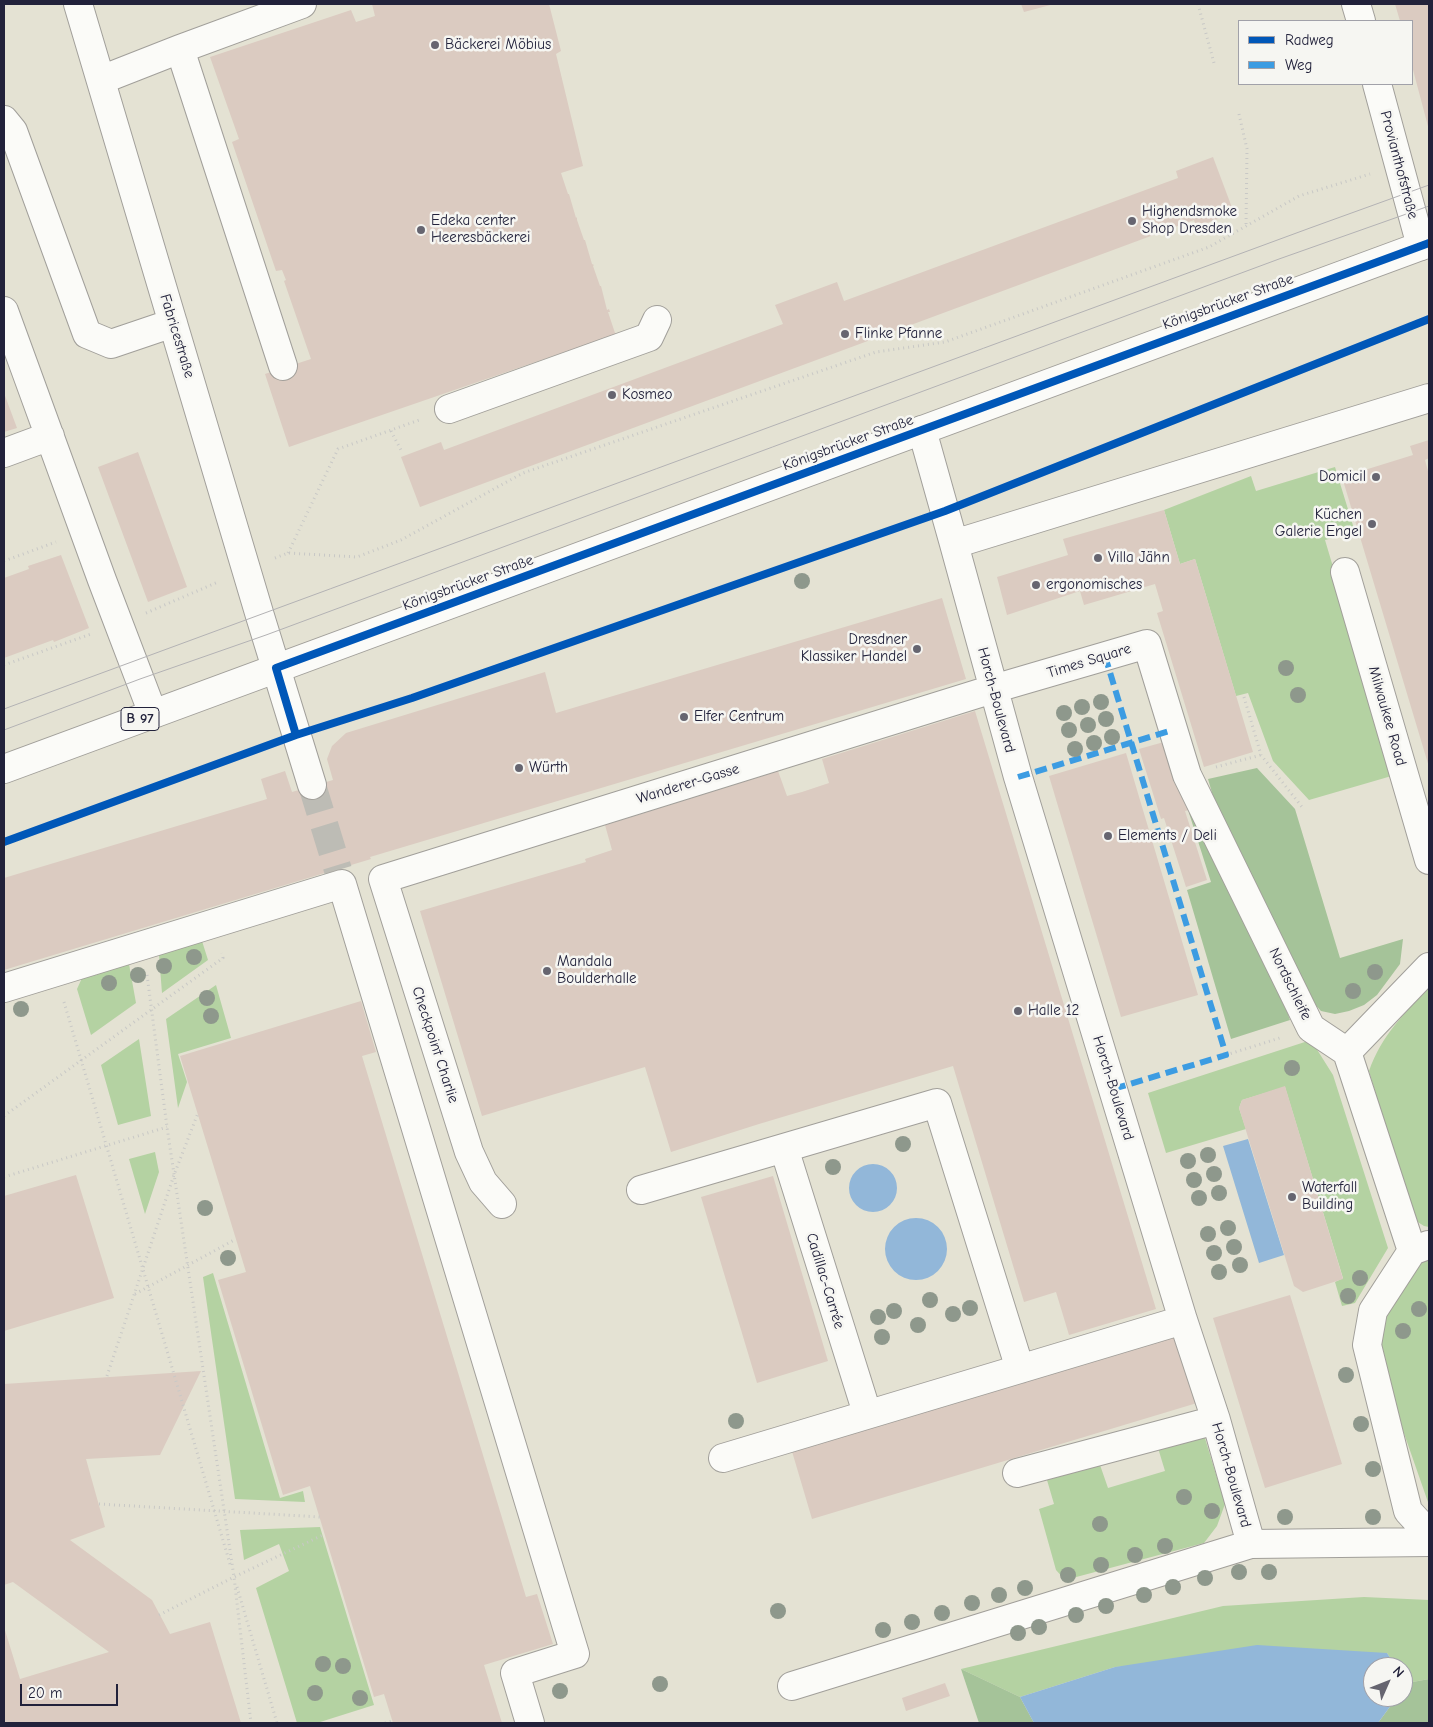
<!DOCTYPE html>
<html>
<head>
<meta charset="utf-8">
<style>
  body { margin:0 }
  #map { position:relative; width:1433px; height:1727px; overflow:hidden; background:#e4e2d3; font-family:"Comic Neue",sans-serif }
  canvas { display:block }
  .frame { position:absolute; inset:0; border:5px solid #22223b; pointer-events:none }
  .legend { position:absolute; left:1238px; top:20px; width:175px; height:65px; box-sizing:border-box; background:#f6f6f2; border:1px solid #a1a1a9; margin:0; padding:6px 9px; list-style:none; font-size:15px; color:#22223b }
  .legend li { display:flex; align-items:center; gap:10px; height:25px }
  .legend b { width:25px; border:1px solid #a1a1a9 }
  .north { position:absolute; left:1363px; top:1657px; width:50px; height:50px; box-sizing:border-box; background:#f6f6f2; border:1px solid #a1a1a9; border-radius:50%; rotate:46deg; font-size:14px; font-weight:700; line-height:20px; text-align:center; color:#22223b }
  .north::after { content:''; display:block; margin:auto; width:18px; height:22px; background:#666570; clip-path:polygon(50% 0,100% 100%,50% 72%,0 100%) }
  .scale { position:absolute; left:20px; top:1684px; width:98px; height:22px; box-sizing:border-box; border:2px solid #22223b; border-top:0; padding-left:6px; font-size:15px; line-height:18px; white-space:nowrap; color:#22223b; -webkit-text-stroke:4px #f6f6f2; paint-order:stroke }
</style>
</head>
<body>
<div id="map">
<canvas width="1433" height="1727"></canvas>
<div class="frame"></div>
<ul class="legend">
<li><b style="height:6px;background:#0057b8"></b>Radweg</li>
<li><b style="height:6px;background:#3c9ce2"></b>Weg</li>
</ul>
<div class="north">N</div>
<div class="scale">20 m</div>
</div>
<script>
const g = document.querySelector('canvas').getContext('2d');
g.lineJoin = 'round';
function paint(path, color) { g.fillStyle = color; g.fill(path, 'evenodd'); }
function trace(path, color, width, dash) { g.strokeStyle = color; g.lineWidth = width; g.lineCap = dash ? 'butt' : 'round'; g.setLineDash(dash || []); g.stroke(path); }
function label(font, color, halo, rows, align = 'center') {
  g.font = font + ' "Comic Neue",sans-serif'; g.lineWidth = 5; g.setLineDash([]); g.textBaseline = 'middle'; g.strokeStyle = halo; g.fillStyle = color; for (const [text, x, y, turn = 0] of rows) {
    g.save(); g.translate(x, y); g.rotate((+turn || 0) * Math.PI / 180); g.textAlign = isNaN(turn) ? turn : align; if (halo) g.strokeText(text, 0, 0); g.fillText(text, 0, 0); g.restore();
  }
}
const green = new Path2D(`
  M1335,467L1355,532L1325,540L1395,775L1309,800L1273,761L1248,693L1236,696L1195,559L1180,564L1164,510L1251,476L1256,491Z
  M202,941L208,960L162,993L159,955Z
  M129,964L136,1003L91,1035L77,989L82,978Z
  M216,985L231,1038L178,1054L187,1082L178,1108L166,1019Z
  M1429,986V1227L1424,1226L1413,1219L1369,1071C1382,1034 1404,1015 1429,986Z
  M139,1039L151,1116L118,1125L101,1065Z
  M1311,1040L1333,1075L1388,1248L1355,1303L1342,1306L1335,1282L1343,1278L1285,1087L1242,1100L1239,1108L1246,1129L1166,1153L1148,1093Z
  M155,1152L159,1172L145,1214L129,1159Z
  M1429,1258V1505L1391,1396L1380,1351L1384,1318L1406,1277L1425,1259Z
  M213,1273L280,1498L303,1491L305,1502L235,1499L203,1277Z
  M1204,1435L1225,1504L1217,1526L1204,1543L1065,1580L1056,1570L1039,1509L1054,1504L1047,1480L1100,1465L1108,1488L1165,1471L1158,1448Z
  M320,1527L374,1705L317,1723H297L256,1588L289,1571L279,1544L244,1560L240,1530Z
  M1364,1597L1429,1600V1679L1407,1683L1403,1678V1667H1396L1387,1653L1115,1667L1020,1697L961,1669L1223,1606Z`);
const forest = new Path2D(`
  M1257,768L1295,809L1340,958L1403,939L1400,964L1377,995L1364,1005L1349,1011L1335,1014L1321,1011L1309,998L1215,803L1208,779Z
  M1196,811L1281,994L1290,1020L1231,1039L1187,890L1211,882L1189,813Z
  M961,1669L1020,1697L1034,1723H979Z
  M1429,1679V1723H1378L1397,1697H1403V1688L1407,1683Z`);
const water = new Path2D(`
  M1248,1139L1284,1255L1259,1263L1223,1146Z
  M849 1188a24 24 0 1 1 48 0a24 24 0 1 1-48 0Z
  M885 1249a31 31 0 1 1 62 0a31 31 0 1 1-62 0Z
  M1257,1645L1387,1653L1396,1667H1373V1697H1397L1378,1723H1034L1020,1697L1115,1667Z`);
const building = new Path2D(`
  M372,4H549L561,51L556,54L583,166L561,173L568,194H569L576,218L577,217V220L584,240H585L592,264L594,265L593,266L600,286H601L607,310L609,309L610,312H608L615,333L617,334L289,447L265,374L311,359L284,281L286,280L282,270L276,271L232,142L239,139L210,57L351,10L356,22L375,16Z
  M1021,4H1054L1024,12Z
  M1395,4H1429V130L1412,66V21H1400Z
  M1213,157L1234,213L1196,227L1194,220L420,507L401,457L441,442L444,450L783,324L775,305L837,282L844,301L1178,178L1176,171Z
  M4,393L17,428L4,432Z
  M1429,440V458L1425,460L1429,475V767L1342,477L1413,455L1410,446Z
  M138,452L187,587L148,602L98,467Z
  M1164,510L1180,564L1195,559L1253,752L1204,767L1157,613L1163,611L1155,584L1084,605L1080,591L1007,615L997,577L1068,555L1063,539Z
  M61,555L89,628L54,642L53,640L4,658V578L29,569L28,566Z
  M942,598L966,679L370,857L371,859L4,970V878L267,799L261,779L285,771L292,792L333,780L327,759L332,746L346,733L545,672L556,713Z
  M975,711L1156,1309L1069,1335L1056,1292L1024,1302L953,1066L759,1124L671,1152L645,1067L482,1116L420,911L586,862L585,859L612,850L605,825L778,771L787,796L802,792L829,783L822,759Z
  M1171,740L1193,809L1185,811L1207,880L1186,887L1164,818L1161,819L1139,749Z
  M1126,753L1198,995L1121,1017L1049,776Z
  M361,1001L376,1052L362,1056L526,1597L537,1594L553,1644L484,1665L502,1723H393L384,1694L374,1697L310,1486L283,1495L218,1280L246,1272L180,1056Z
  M1285,1086L1343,1279L1303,1292L1294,1286L1239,1108L1242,1100Z
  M76,1175L114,1298L4,1331V1196Z
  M773,1176L828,1361L757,1383L701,1197Z
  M1290,1295L1342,1464L1265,1488L1213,1318Z
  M1176,1334L1197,1403L812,1519L791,1448Z
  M201,1371L160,1455L86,1459L105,1527L70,1540L152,1600L170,1634L210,1622L241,1723H4V1627L20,1679L109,1652L13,1582L4,1585V1384Z
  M945,1683L950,1696L906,1711L902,1698Z`);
const minorTunnel = new Path2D(`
  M312,785L338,870`);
const path = new Path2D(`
  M1198,4L1214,63
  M1239,114L1247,149L1246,226
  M391,431L402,452
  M972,501L1429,319
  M288,553L338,449L422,419
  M275,558L288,553L357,557L401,540L523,473L876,352L945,342L1209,247L1299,196L1370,174
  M4,561L56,542
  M146,613L218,582
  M4,665L91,634
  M1244,697L1261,755L1302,807
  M325,726L412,698L917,521
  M1216,767L1261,755
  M4,842L267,745
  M147,975L167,1127L234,1577L251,1723
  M64,1002L230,1564
  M1226,1055L1283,1037
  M4,1116L223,958L222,953
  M4,1177L167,1127
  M135,1294L236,1239
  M107,1376L174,1175L198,1113
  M99,1504L320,1517
  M237,1587L277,1723
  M159,1615L234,1577L325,1534
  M385,1723L392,1721`);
const minor = new Path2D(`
  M78,4L260,616L312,785
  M1356,4L1361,21
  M180,49L283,366
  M101,80L180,49L302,4
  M1377,84L1421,246
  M4,120L13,131L87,334L111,344L173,323
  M4,311L102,580L153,714
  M449,409L649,337L657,320
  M922,430L954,544L1429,398
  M4,453L50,436
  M954,544L1018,777L1183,1320L1216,1420L1251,1544
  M1345,572L1429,860
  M4,988L342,884L575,1654L515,1673L530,1723
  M1347,1052L1429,967
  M784,1148L867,1413
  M641,1190L937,1103L1020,1369
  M502,1204L483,1182L469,1152L383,879L993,689L1147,644L1187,775L1311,1028L1347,1052L1412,1251
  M1428,1245L1412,1251L1373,1311L1367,1345L1408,1511L1429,1534
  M723,1458L1183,1320
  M1017,1473L1216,1420
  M792,1686L1251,1544L1429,1542`);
const major = new Path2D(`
  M4,769L1429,243`);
const tram = new Path2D(`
  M4,709L1310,228L1429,185
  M4,730L140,679L266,635L1279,259L1429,206`);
const quiet = new Path2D(`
  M1105,656L1226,1055L1113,1089
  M1018,777L1173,730`);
const cycleway = new Path2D(`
  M296,735L276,668L1429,243
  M4,842L296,735L412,698L945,511L1429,319`);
const trees = [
  [802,581],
  [1286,668],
  [1298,695],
  [1101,702],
  [1082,707],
  [1064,713],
  [1106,719],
  [1088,725],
  [1069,730],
  [1112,737],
  [1094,743],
  [1075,749],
  [194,957],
  [164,966],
  [1375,972],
  [138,975],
  [109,983],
  [1353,991],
  [207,998],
  [21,1009],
  [211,1016],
  [1292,1068],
  [903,1144],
  [1208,1155],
  [1188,1161],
  [833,1167],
  [1214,1174],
  [1194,1180],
  [1219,1193],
  [1199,1198],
  [205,1208],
  [1228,1228],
  [1208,1234],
  [1234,1247],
  [1214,1253],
  [228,1258],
  [1240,1265],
  [1219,1272],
  [1360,1278],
  [1348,1296],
  [930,1300],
  [970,1308],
  [1419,1309],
  [894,1311],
  [953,1314],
  [878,1317],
  [918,1325],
  [1403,1331],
  [882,1337],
  [1346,1375],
  [736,1421],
  [1361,1424],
  [1373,1469],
  [1184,1497],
  [1212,1511],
  [1285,1517],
  [1373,1517],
  [1100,1524],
  [1165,1546],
  [1135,1555],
  [1101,1565],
  [1239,1572],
  [1269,1572],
  [1068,1575],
  [1205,1578],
  [1173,1587],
  [1025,1588],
  [999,1595],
  [1144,1595],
  [972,1603],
  [1106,1606],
  [778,1611],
  [942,1613],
  [1076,1615],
  [912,1622],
  [1039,1627],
  [883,1630],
  [1018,1633],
  [323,1664],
  [343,1666],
  [660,1684],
  [560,1691],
  [315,1693],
  [360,1698]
];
const markers = [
  [435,45,5,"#666570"],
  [1132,221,5,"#666570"],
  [421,230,5,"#666570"],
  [845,334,5,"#666570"],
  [612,395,5,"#666570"],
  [1376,477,5,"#666570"],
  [1372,524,5,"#666570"],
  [1098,558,5,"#666570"],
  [1036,585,5,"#666570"],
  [917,649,5,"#666570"],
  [684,717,5,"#666570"],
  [519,768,5,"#666570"],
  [1108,836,5,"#666570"],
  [547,971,5,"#666570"],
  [1018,1011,5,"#666570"],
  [1292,1197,5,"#666570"]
];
const shields = [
  [140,719,38]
];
const shieldNames = [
  ["B 97",140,719]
];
const poiNames = [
  ["Bäckerei Möbius",445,45],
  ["Highendsmoke",1142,212],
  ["Shop Dresden",1142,229],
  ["Edeka center",431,221],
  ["Heeresbäckerei",431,238],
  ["Flinke Pfanne",855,334],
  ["Kosmeo",622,395],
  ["Domicil",1366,477,"right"],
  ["Küchen",1362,515,"right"],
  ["Galerie Engel",1362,532,"right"],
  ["Villa Jähn",1108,558],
  ["ergonomisches",1046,585],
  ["Dresdner",907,640,"right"],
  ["Klassiker Handel",907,657,"right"],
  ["Elfer Centrum",694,717],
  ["Würth",529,768],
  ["Elements / Deli",1118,836],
  ["Mandala",557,962],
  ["Boulderhalle",557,979],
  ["Halle 12",1028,1011],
  ["Waterfall",1302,1188],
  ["Building",1302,1205]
];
const streetNames = [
  ["Provianthofstraße",1399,165,75],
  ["Königsbrücker Straße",1228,302,-20],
  ["Fabricestraße",177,336,73],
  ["Königsbrücker Straße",848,443,-20],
  ["Königsbrücker Straße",468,583,-20],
  ["Times Square",1089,661,-17],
  ["Horch-Boulevard",996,700,75],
  ["Milwaukee Road",1387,716,74],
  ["Wanderer-Gasse",688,784,-17],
  ["Nordschleife",1290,984,64],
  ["Checkpoint Charlie",435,1045,72],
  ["Horch-Boulevard",1113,1088,73],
  ["Cadillac-Carrée",825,1281,73],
  ["Horch-Boulevard",1231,1475,74]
];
paint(green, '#b4d2a2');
paint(forest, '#a5c399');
paint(water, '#92b7d9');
paint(building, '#dbcbc1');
trace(minorTunnel, '#bdbcb5', 28, [28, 14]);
trace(minor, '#a19f9a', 30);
trace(major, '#a19f9a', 30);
trace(path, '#c8c8c6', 3, [1, 4]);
trace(minor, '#fbfbf8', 28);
trace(major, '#fbfbf8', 28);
trace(tram, '#b3b2b4', 1);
trace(quiet, '#3c9ce2', 6, [12, 6]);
trace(cycleway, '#0057b8', 8);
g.fillStyle = '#8e988c';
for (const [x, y] of trees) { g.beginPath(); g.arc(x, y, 8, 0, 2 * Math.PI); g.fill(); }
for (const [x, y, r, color] of markers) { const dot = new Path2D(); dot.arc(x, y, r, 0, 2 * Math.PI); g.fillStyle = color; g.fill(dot); trace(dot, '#f6f6f2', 2); }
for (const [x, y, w] of shields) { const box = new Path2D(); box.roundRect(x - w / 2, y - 11.5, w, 23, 4); g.fillStyle = '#f6f6f2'; g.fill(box); trace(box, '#22223b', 1); }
label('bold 14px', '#22223b', null, shieldNames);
label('15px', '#22223b', '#f6f6f2', poiNames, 'left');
label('15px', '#22223b', '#f6f6f2', streetNames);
</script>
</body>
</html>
